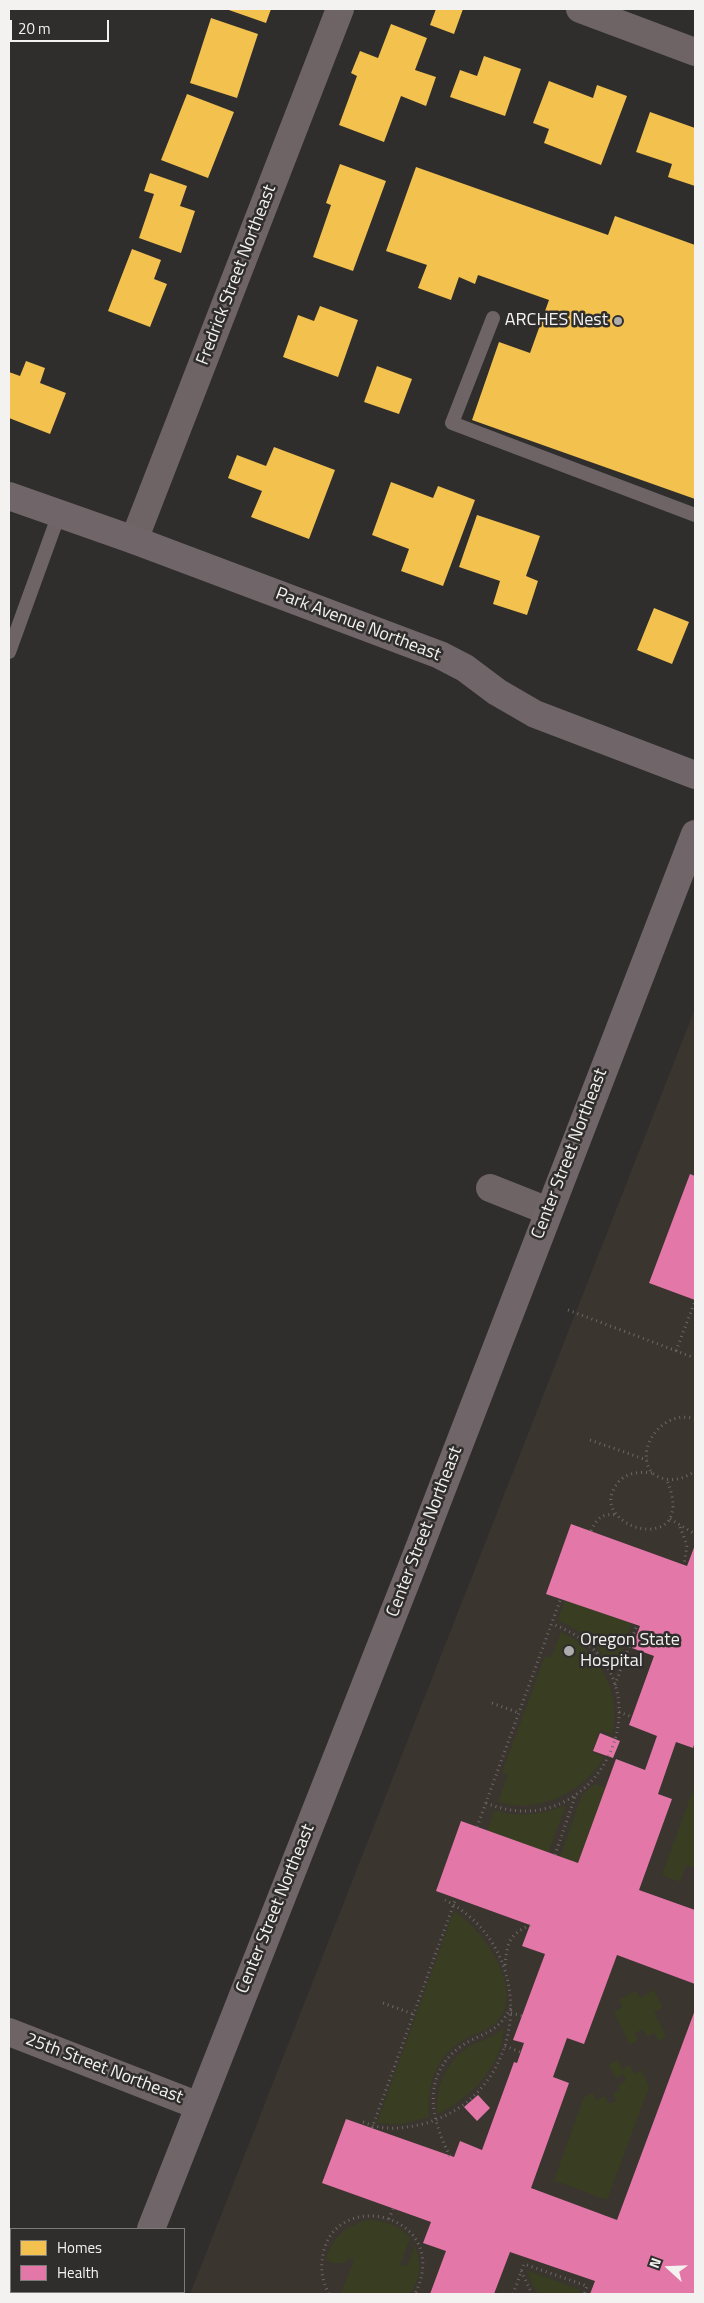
<!DOCTYPE html>
<html>
<head>
<meta charset="utf-8">
<style>
  body { margin:0 }
  #map { position:relative; width:704px; height:2303px; overflow:hidden; background:#2f2e2d; font-family:"Titillium Web",sans-serif }
  canvas { display:block }
  .frame { position:absolute; inset:0; border:10px solid #f3f2f0; pointer-events:none }
  .legend { position:absolute; left:10px; top:2228px; width:175px; height:65px; box-sizing:border-box; background:#302e2c; border:1px solid #7e7c7a; margin:0; padding:6px 9px; list-style:none; font-size:15px; color:#f3f2f0 }
  .legend li { display:flex; align-items:center; gap:10px; height:25px }
  .legend b { width:25px; border:1px solid #7e7c7a }
  .north { position:absolute; left:644px; top:2243px; width:50px; height:50px; -webkit-text-stroke:4px #302e2c; paint-order:stroke; rotate:290deg; font-size:14px; font-weight:700; line-height:20px; text-align:center; color:#f3f2f0 }
  .north::after { content:''; display:block; margin:auto; width:18px; height:22px; background:#f3f2f0; clip-path:polygon(50% 0,100% 100%,50% 72%,0 100%) }
  .scale { position:absolute; left:10px; top:20px; width:99px; height:22px; box-sizing:border-box; border:2px solid #f3f2f0; border-top:0; padding-left:6px; font-size:15px; line-height:18px; white-space:nowrap; color:#f3f2f0; -webkit-text-stroke:4px #302e2c; paint-order:stroke }
</style>
</head>
<body>
<div id="map">
<canvas width="704" height="2303"></canvas>
<div class="frame"></div>
<ul class="legend">
<li><b style="height:14px;background:#f2c14e"></b>Homes</li>
<li><b style="height:14px;background:#e377a8"></b>Health</li>
</ul>
<div class="north">N</div>
<div class="scale">20 m</div>
</div>
<script>
const g = document.querySelector('canvas').getContext('2d');
g.lineJoin = 'round';
function paint(path, color) { g.fillStyle = color; g.fill(path, 'evenodd'); }
function trace(path, color, width, dash) { g.strokeStyle = color; g.lineWidth = width; g.lineCap = dash ? 'butt' : 'round'; g.setLineDash(dash || []); g.stroke(path); }
function label(font, color, halo, rows, align = 'center') {
  g.font = font + ' "Titillium Web",sans-serif'; g.lineWidth = 5; g.setLineDash([]); g.textBaseline = 'middle'; g.strokeStyle = halo; g.fillStyle = color; for (const [text, x, y, turn = 0] of rows) {
    g.save(); g.translate(x, y); g.rotate((+turn || 0) * Math.PI / 180); g.textAlign = isNaN(turn) ? turn : align; if (halo) g.strokeText(text, 0, 0); g.fillText(text, 0, 0); g.restore();
  }
}
const built = new Path2D(`
  M695,1009V2294H190Z`);
const green = new Path2D(`
  M565,1600L632,1623L614,1673C602,1648 584,1632 558,1620Z
  M561,1632C599,1649 622,1694 612,1734L600,1730L592,1752L604,1757C583,1793 539,1814 498,1802L508,1775L502,1773L545,1656L551,1658Z
  M595,1784L606,1788L578,1863L560,1857L582,1795Z
  M695,1784V1868L686,1865L680,1882L662,1875Z
  M566,1805L548,1853L487,1831L495,1810C519,1819 543,1814 566,1805Z
  M454,1911C483,1929 528,1993 495,2023C487,2031 474,2033 465,2039C437,2054 425,2087 429,2117L402,2124L377,2123Z
  M654,1990L663,2008L654,2012L666,2037L659,2041L654,2033L647,2037L643,2029L635,2033L638,2040L630,2045L614,2012L622,2007L619,2000L636,1991L640,1998Z
  M504,2027C503,2065 470,2099 437,2114C436,2085 447,2058 474,2044C486,2039 495,2037 504,2027Z
  M618,2060L622,2069L630,2065L634,2074L642,2070L649,2087L607,2200L554,2180L584,2097L593,2093L596,2100L605,2096L609,2104L616,2101L613,2093L620,2090L618,2085L626,2081L623,2074L615,2078L609,2064Z
  M367,2220C384,2221 398,2224 410,2238L400,2265L407,2266L415,2246C422,2263 420,2279 410,2294H341L354,2260L348,2258L346,2263H332L326,2260C332,2238 344,2227 367,2220Z
  M526,2270L580,2290L579,2294H537Z`);
const homes = new Path2D(`
  M226,9H271L266,23Z
  M436,9H463L454,34L430,25Z
  M211,18L258,34L237,98L190,83Z
  M391,24L427,38L415,70L436,77L426,106L401,96L384,142L339,125L357,76L351,73L360,51L378,58Z
  M484,56L521,69L505,116L450,97L460,70L477,76Z
  M549,81L593,98L597,85L627,96L601,165L544,143L549,129L533,123Z
  M187,94L234,112L208,178L161,160Z
  M650,112L695,128V186L668,177L672,164L636,152Z
  M340,164L386,181L353,271L313,257L331,205L326,203Z
  M416,167L608,235L615,216L695,245V499L472,420L499,342L530,353L549,300L478,275L475,284L459,277L451,300L418,288L427,265L386,251Z
  M150,173L187,186L180,206L195,211L181,253L139,238L154,194L144,191Z
  M132,249L161,260L154,279L167,284L150,327L108,311Z
  M320,306L358,320L338,377L283,357L298,315L314,321Z
  M26,361L45,368L40,383L66,393L50,434L9,418V372L20,376Z
  M377,366L412,379L399,414L364,402Z
  M274,447L335,470L309,539L251,517L262,491L228,478L237,455L266,466Z
  M391,482L433,498L438,486L475,500L443,586L401,571L409,549L372,535Z
  M477,515L540,536L526,576L538,581L527,615L493,604L500,581L459,567Z
  M654,608L689,622L672,664L637,650Z`);
const health = new Path2D(`
  M690,1174L695,1176V1300L649,1283Z
  M571,1524L687,1566L695,1545V1742L693,1748L676,1742L658,1794L672,1799L639,1890L695,1910V1984L617,1955L584,2044L567,2038L553,2077L569,2083L531,2188L617,2220L695,2010V2294H590L595,2281L510,2252L494,2294H430L446,2251L423,2243L431,2222L322,2183L346,2119L454,2157L460,2141L482,2150L514,2062L517,2063L524,2043L513,2040L545,1954L522,1946L530,1925L436,1891L461,1821L578,1863L616,1759L645,1770L657,1736L629,1725L654,1656L632,1648L640,1626L546,1594Z
  M600,1733L620,1741L613,1758L593,1751Z
  M478,2095L490,2108L477,2121L464,2107Z`);
const path = new Path2D(`
  M568,1310L695,1358
  M676,1351L695,1301
  M695,1419C665,1408 633,1448 652,1473C666,1483 681,1481 695,1471
  M590,1440L647,1460
  M652,1473C640,1471 624,1473 617,1484C583,1527 700,1561 667,1480
  M670,1519L695,1534
  M680,1527L687,1545L684,1565
  M591,1531C597,1518 602,1513 617,1515
  M615,1685L637,1625
  M492,1703L519,1713
  M619,1712L632,1717
  M486,1803C603,1851 682,1671 552,1624
  M477,1827L561,1598
  M555,1855L576,1794
  M505,1965C507,1943 509,1935 530,1925
  M383,2003L413,2014
  M511,2013L522,2016
  M505,2046L520,2052
  M363,2122C384,2131 401,2129 423,2124C529,2095 542,1950 445,1900
  M372,2128L456,1898
  M450,2156C431,2120 421,2076 460,2047C483,2031 495,2036 511,2008
  M389,2219L393,2209
  M521,2271L532,2294
  M329,2294C321,2279 320,2266 324,2250C341,2187 453,2217 415,2294
  M513,2294L524,2264L587,2286L584,2294`);
const lane = new Path2D(`
  M493,318L452,423L695,515
  M9,652L59,514`);
const street = new Path2D(`
  M580,9L695,52
  M134,540L340,9
  M490,1188L548,1211
  M9,2032L199,2106`);
const secondary = new Path2D(`
  M9,496L134,540L440,655L465,668L497,692L535,714L695,775
  M151,2229L413,1564L695,834
  M126,2294L127,2292`);
const markers = [
  [618,321,5,"#aeadac"],
  [569,1651,6,"#aeadac"]
];
const streetNames = [
  ["Fredrick Street Northeast",237,275,-69],
  ["Park Avenue Northeast",358,625,21],
  ["Center Street Northeast",570,1154,-69],
  ["Center Street Northeast",425,1532,-69],
  ["Center Street Northeast",276,1909,-68],
  ["25th Street Northeast",104,2069,21]
];
const poiNames = [
  ["ARCHES Nest",608,321],
  ["Oregon State",580,1641,"left"],
  ["Hospital",580,1662,"left"]
];
paint(built, '#3a352f');
paint(green, '#393e22');
paint(homes, '#f2c14e');
paint(health, '#e377a8');
trace(path, '#6e6768', 3, [1, 4]);
trace(lane, '#6e6465', 14);
trace(street, '#6e6465', 28);
trace(secondary, '#706568', 28);
for (const [x, y, r, color] of markers) { const dot = new Path2D(); dot.arc(x, y, r, 0, 2 * Math.PI); g.fillStyle = color; g.fill(dot); trace(dot, '#302e2c', 2); }
label('18px', '#f3f2f0', '#302e2c', streetNames);
label('18px', '#f3f2f0', '#302e2c', poiNames, 'right');
</script>
</body>
</html>
